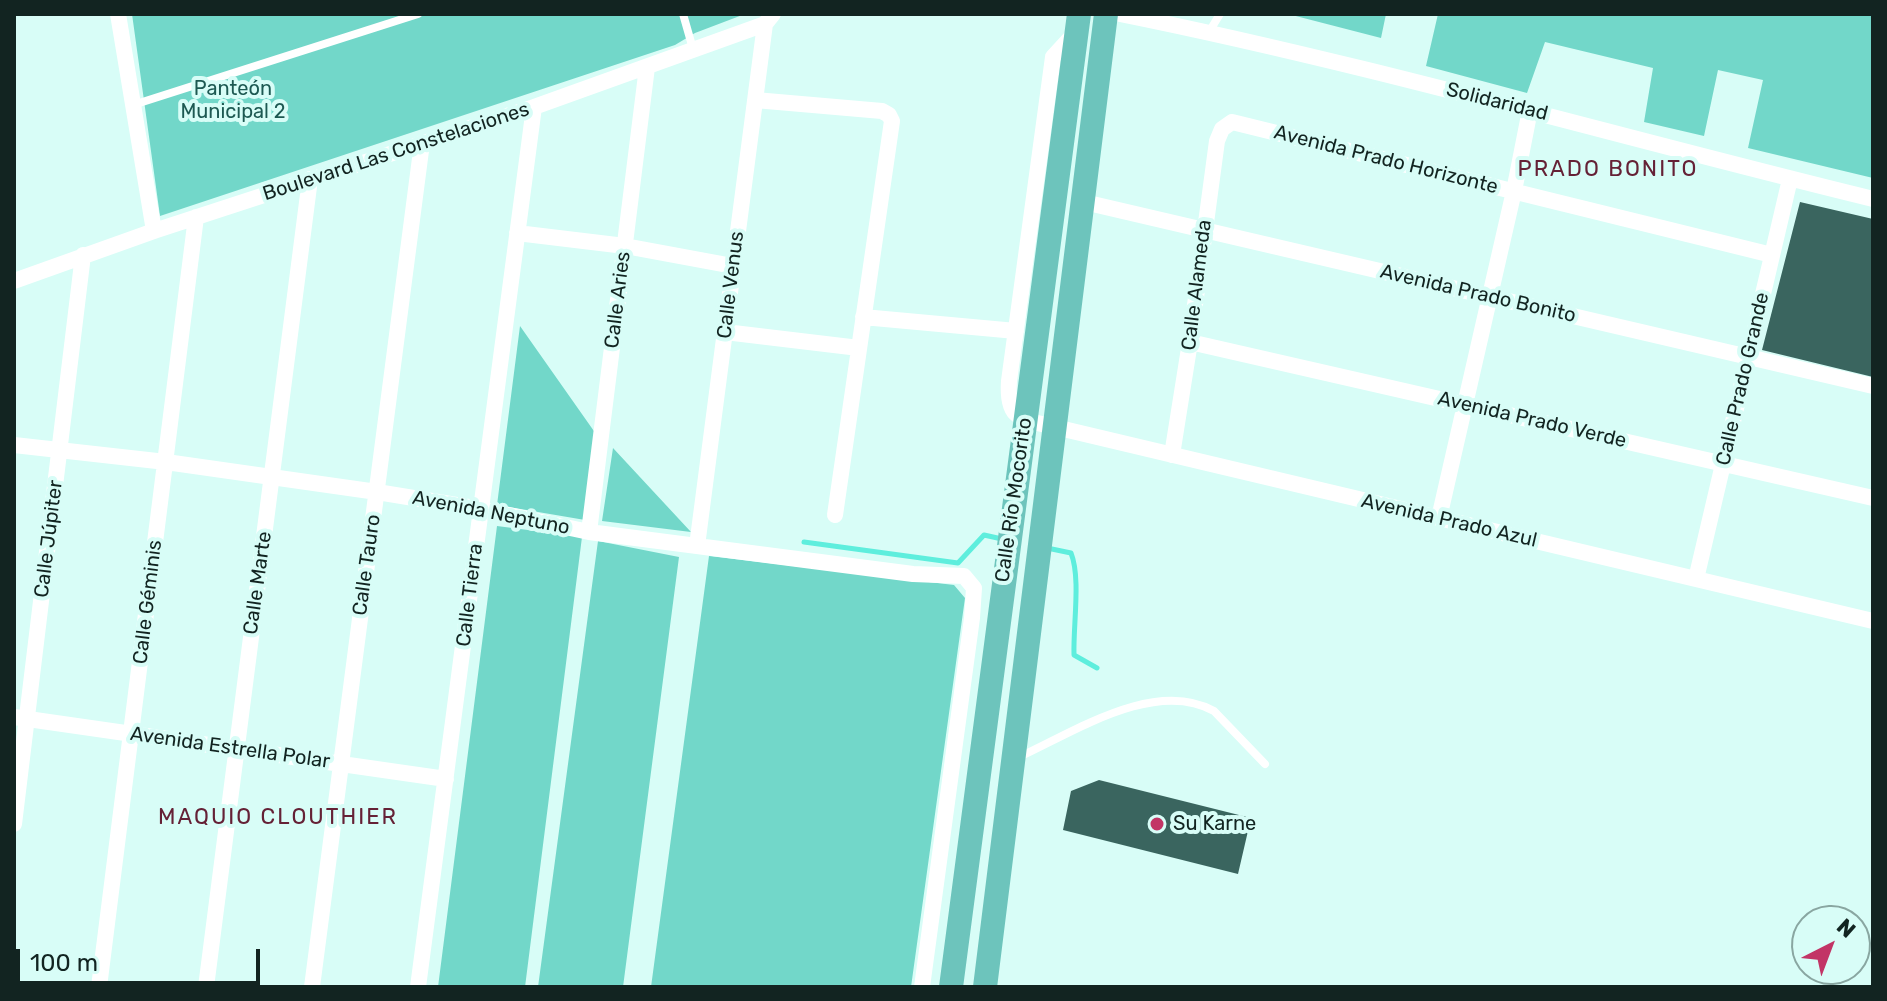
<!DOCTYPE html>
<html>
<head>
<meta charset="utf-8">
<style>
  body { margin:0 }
  #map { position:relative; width:1887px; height:1001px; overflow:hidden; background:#d8fdf7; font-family:Rubik,sans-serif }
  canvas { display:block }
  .frame { position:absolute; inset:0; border:16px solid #122421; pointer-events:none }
  .north { position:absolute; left:1791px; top:905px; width:80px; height:80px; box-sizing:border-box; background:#d8fdf7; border:2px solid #89a6a1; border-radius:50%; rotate:42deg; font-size:22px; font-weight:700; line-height:32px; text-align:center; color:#122421 }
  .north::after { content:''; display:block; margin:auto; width:28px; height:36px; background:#c23566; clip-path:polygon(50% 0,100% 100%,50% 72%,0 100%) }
  .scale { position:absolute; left:16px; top:949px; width:244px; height:36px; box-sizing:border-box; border:4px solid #122421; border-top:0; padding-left:10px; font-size:24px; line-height:28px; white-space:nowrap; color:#122421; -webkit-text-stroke:6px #d8fdf7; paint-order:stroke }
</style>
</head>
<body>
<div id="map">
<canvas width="1887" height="1001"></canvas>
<div class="frame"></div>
<div class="north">N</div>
<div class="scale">100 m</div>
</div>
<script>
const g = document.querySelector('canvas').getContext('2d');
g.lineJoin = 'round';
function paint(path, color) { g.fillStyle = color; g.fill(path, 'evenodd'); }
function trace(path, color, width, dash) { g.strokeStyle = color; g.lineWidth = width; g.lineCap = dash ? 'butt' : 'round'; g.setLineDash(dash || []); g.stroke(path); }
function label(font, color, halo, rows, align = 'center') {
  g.font = font + ' Rubik,sans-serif'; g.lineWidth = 8; g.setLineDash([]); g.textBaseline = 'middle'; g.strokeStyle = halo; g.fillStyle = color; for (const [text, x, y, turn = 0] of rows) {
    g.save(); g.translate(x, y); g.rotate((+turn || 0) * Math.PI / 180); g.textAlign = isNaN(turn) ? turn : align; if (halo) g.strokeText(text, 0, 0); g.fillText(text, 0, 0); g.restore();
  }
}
const green = new Path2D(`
  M132,14H745L695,33L675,45L160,216Z
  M1288,14H1386L1381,38Z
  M1438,14H1873V178L1748,148L1763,80L1718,70L1704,136L1644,122L1653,68L1545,42L1527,93L1426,66Z
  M520,326L596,434L585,520L497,505Z
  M613,448L691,532L602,521Z
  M497,526L582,537L525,987H438Z
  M598,541L679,557L623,987H538Z
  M709,556L954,585L965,598L911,987H651Z`);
const stream = new Path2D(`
  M804,542L958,563L984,535L1002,539
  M1047,548L1071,553C1081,578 1073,625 1074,655L1097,668`);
const building = new Path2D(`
  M1800,202L1873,219V377L1762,350Z
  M1099,780L1251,818L1238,874L1063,830L1071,791Z`);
const service = new Path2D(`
  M683,14L693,49
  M1209,32L1220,14
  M133,105L418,14
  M1019,757C1074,732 1155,678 1214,711L1265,764`);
const minor = new Path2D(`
  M118,14L154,231
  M1120,14C1373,65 1622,138 1873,199
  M1076,32L1053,57L1009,381C1006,421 1022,419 1055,427L1873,621
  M755,100L882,111L889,115L892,121L835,515
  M1084,202L1873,386
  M517,233L625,246L733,266
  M14,281L154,231L534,107L765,24L773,14
  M863,317L1016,331
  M725,332L859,348
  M1190,342L1873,498
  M14,445L166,462L377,492L481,509L589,532L913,574L964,576L974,588L972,618L922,987
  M1172,455L1190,342L1217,141L1222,129L1232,122L1772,255
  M1439,518L1514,191L1530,110
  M589,532L647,67
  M697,546L765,24
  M1696,579L1790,179
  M14,717L446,779
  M14,824L83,255
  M99,987L196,217
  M206,987L310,179
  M312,987L422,143
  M418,987L534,107`);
const primary = new Path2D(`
  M951,987L1079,14
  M985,987L1106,14`);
const markers = [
  [1157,824,8,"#c23566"]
];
const parkNames = [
  ["Panteón",233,89],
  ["Municipal 2",233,112]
];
const streetNames = [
  ["Solidaridad",1497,102,14],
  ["Boulevard Las Constelaciones",396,152,-18],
  ["Avenida Prado Horizonte",1386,160,14],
  ["Calle Venus",731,285,-83],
  ["Calle Alameda",1197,285,-83],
  ["Avenida Prado Bonito",1478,294,13],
  ["Calle Aries",618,300,-83],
  ["Calle Prado Grande",1743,379,-77],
  ["Avenida Prado Verde",1532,420,13],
  ["Calle Río Mocorito",1014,500,-82],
  ["Avenida Neptuno",491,513,11],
  ["Avenida Prado Azul",1449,521,13],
  ["Calle Júpiter",49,539,-83],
  ["Calle Tauro",367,565,-82],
  ["Calle Marte",258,583,-82],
  ["Calle Tierra",470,595,-83],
  ["Calle Géminis",148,602,-83],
  ["Avenida Estrella Polar",230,748,8]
];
const poiNames = [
  ["Su Karne",1173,824]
];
const neighbourhoodNames = [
  ["PRADO BONITO",1608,170],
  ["MAQUIO CLOUTHIER",278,818]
];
paint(green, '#72d7c9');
trace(stream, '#5eeedd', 5);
paint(building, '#3a655f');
trace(service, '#fff', 8);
trace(minor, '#fff', 16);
trace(primary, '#6dc4bc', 24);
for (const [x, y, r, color] of markers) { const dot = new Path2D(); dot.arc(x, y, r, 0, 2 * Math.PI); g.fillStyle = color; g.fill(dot); trace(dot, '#d8fdf7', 3); }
label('20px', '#1d5952', '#d8fdf7', parkNames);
label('20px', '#122421', '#d8fdf7', streetNames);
label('20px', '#122421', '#d8fdf7', poiNames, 'left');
g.letterSpacing = '2px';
label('22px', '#652136', '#d8fdf7', neighbourhoodNames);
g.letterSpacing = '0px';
</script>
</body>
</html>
